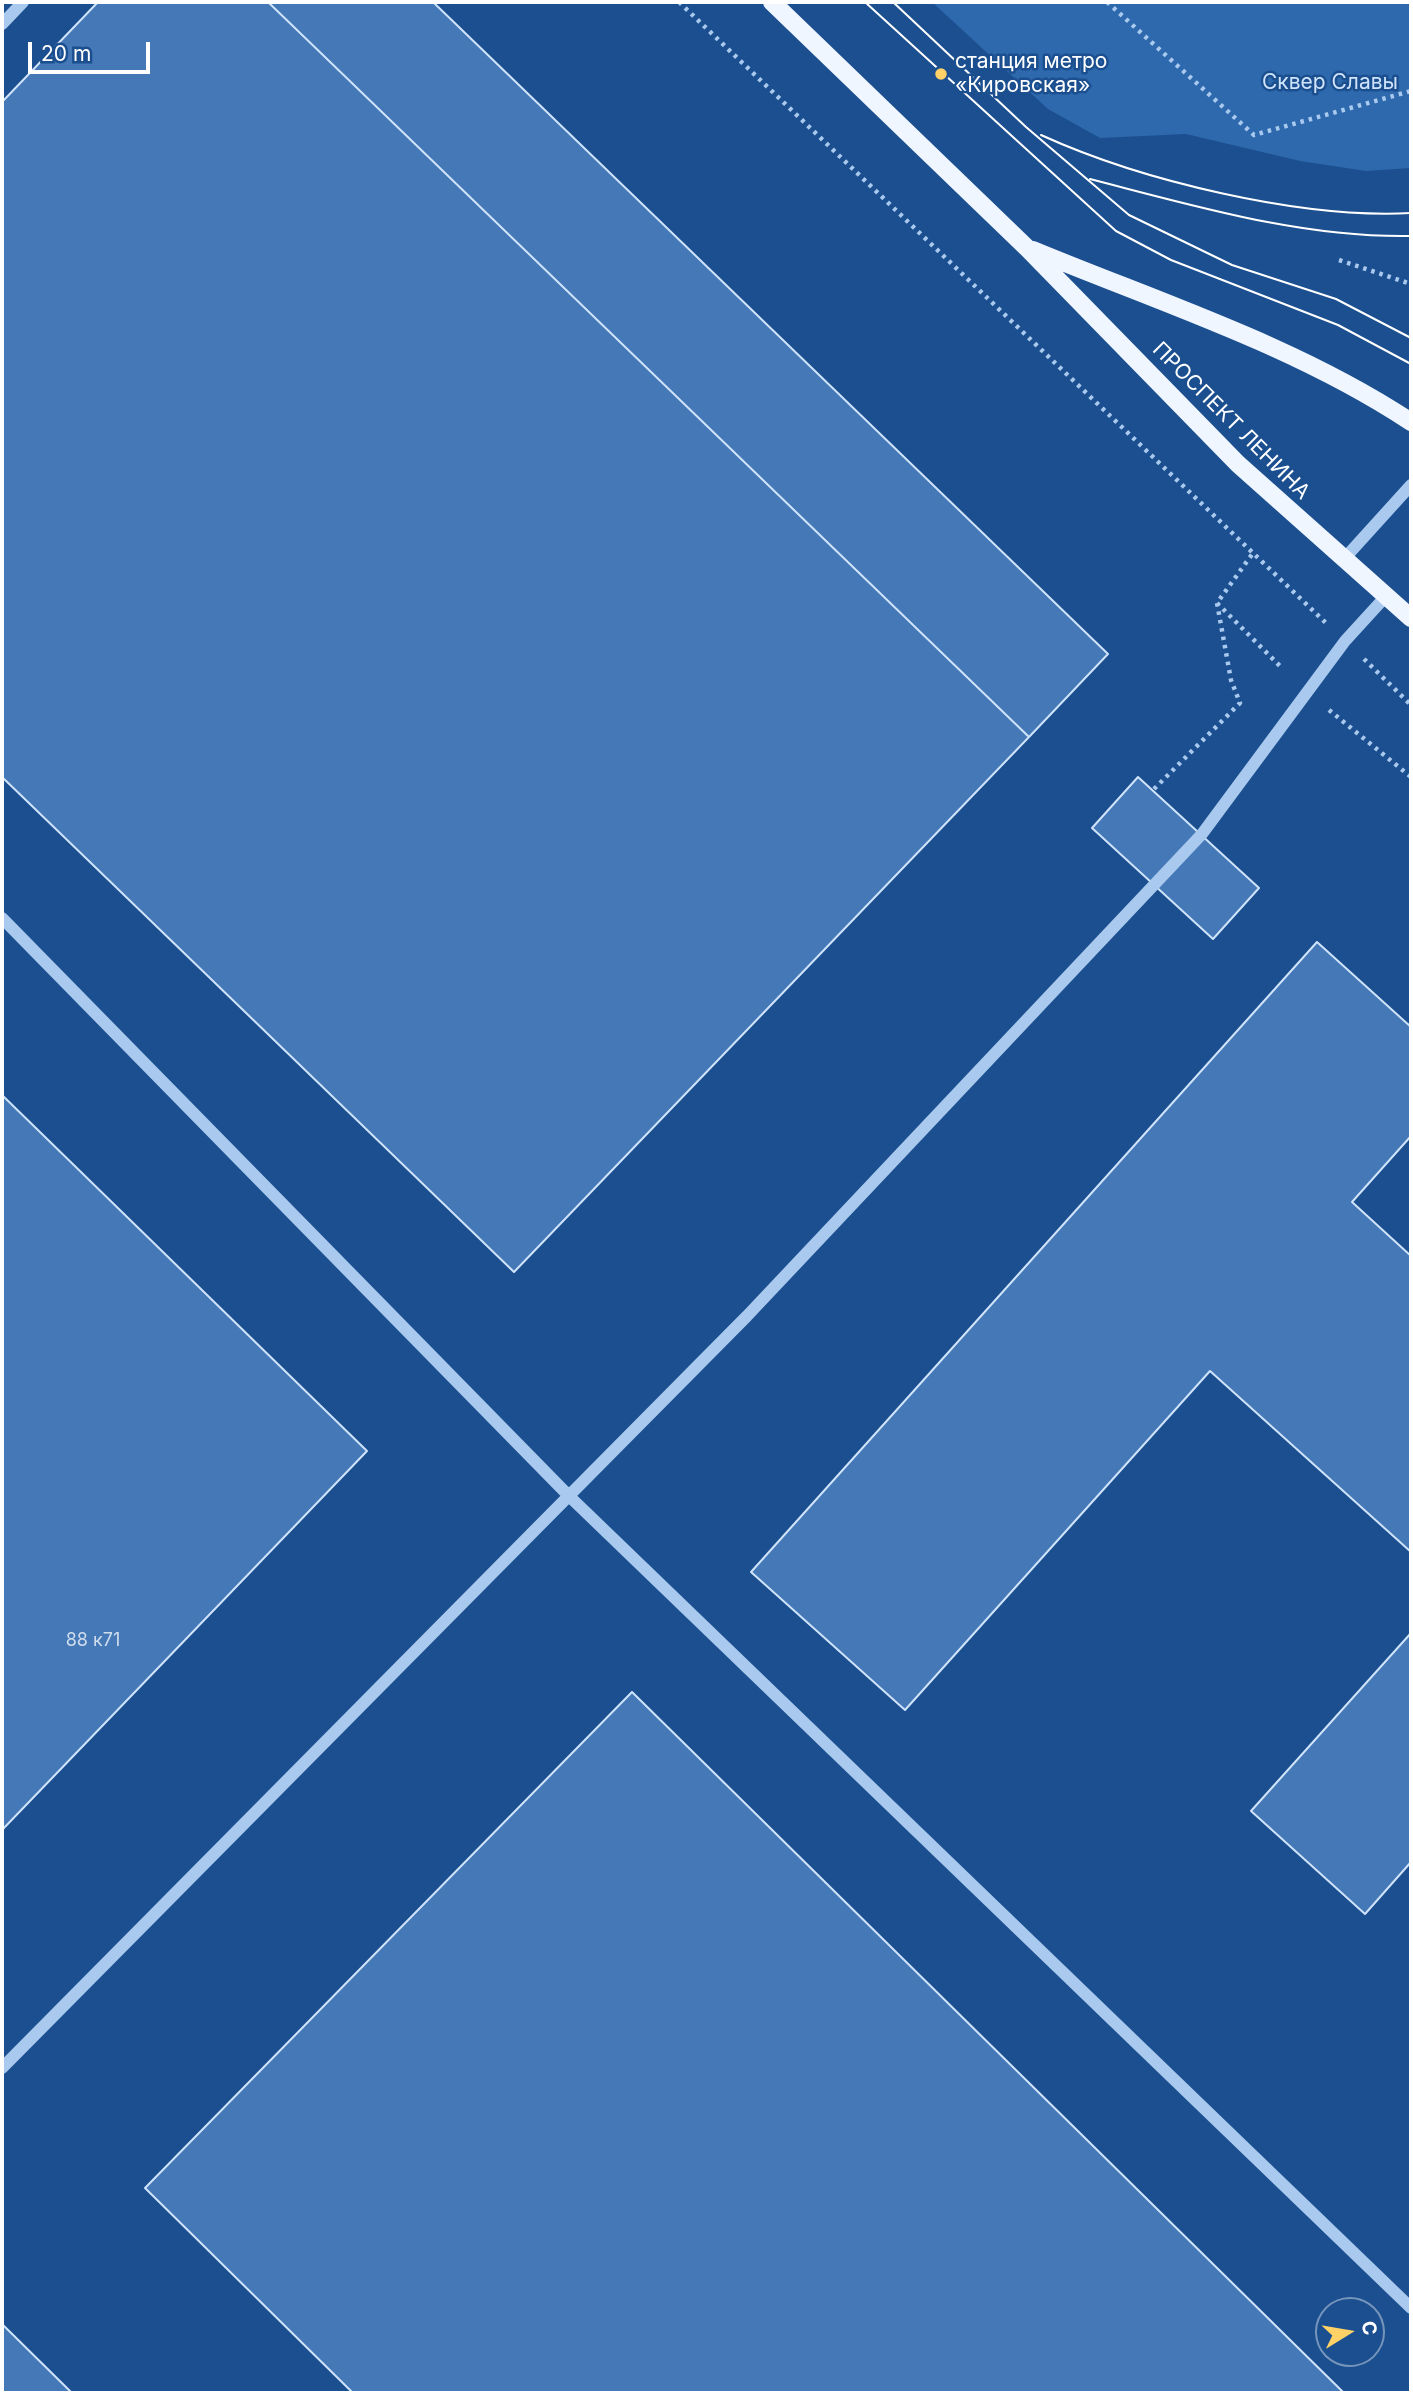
<!DOCTYPE html>
<html>
<head>
<meta charset="utf-8">
<style>
  body { margin:0 }
  #map { position:relative; width:1413px; height:2395px; overflow:hidden; background:#1b4f8f; font-family:Inter,sans-serif }
  canvas { display:block }
  .frame { position:absolute; inset:0; border:4px solid #fff; pointer-events:none }
  .north { position:absolute; left:1315px; top:2297px; width:70px; height:70px; box-sizing:border-box; background:#1b4f8f; border:2px solid #7695bc; border-radius:50%; rotate:79deg; font-size:19px; font-weight:700; line-height:28px; text-align:center; color:#fff }
  .north::after { content:''; display:block; margin:auto; width:24px; height:32px; background:#ffd166; clip-path:polygon(50% 0,100% 100%,50% 72%,0 100%) }
  .scale { position:absolute; left:28px; top:42px; width:122px; height:32px; box-sizing:border-box; border:4px solid #fff; border-top:0; padding-left:9px; font-size:21px; line-height:24px; white-space:nowrap; color:#fff; -webkit-text-stroke:5px #1b4f8f; paint-order:stroke }
</style>
</head>
<body>
<div id="map">
<canvas width="1413" height="2395"></canvas>
<div class="frame"></div>
<div class="north">С</div>
<div class="scale">20 m</div>
</div>
<script>
const g = document.querySelector('canvas').getContext('2d');
g.lineJoin = 'round';
function paint(path, color) { g.fillStyle = color; g.fill(path, 'evenodd'); }
function trace(path, color, width, dash) { g.strokeStyle = color; g.lineWidth = width; g.lineCap = dash ? 'butt' : 'round'; g.setLineDash(dash || []); g.stroke(path); }
function label(font, color, halo, rows, align = 'center') {
  g.font = font + ' Inter,sans-serif'; g.lineWidth = 5; g.setLineDash([]); g.textBaseline = 'middle'; g.strokeStyle = halo; g.fillStyle = color; for (const [text, x, y, turn = 0] of rows) {
    g.save(); g.translate(x, y); g.rotate((+turn || 0) * Math.PI / 180); g.textAlign = isNaN(turn) ? turn : align; if (halo) g.strokeText(text, 0, 0); g.fillText(text, 0, 0); g.restore();
  }
}
const green = new Path2D(`
  M932,2H1411V168L1366,171L1300,161L1186,134L1100,138L1048,109Z`);
const building = new Path2D(`
  M98,2H268L1029,737L514,1272L2,777V102Z
  M268,2H433L1108,654L1029,737Z
  M1138,777L1259,888L1213,939L1092,828Z
  M1317,942L1411,1027V1136L1352,1202L1411,1256V1552L1210,1371L905,1710L751,1572Z
  M2,1095L367,1451L2,1830Z
  M1411,1633V1862L1365,1914L1251,1811Z
  M632,1692L1344,2393H353L145,2188Z
  M2,2324L72,2393H2Z`);
const path = new Path2D(`
  M679,2L1327,624
  M1107,2L1254,135L1411,91
  M1339,260L1411,284
  M1217,603L1281,667
  M1364,659L1411,705
  M1329,710L1411,777
  M1154,789L1240,703L1231,680L1217,603L1253,553`);
const minor = new Path2D(`
  M2,24L23,2
  M1344,559L1411,485
  M2,918L569,1496L1411,2308
  M2,2068L747,1316L1202,834L1345,641L1387,595`);
const major = new Path2D(`
  M772,2L1027,248L1238,464L1411,618
  M1033,250C1161,303 1296,346 1411,422`);
const tram = new Path2D(`
  M865,2L1116,231L1171,260L1338,325L1411,364
  M893,2L1026,127L1129,215L1232,265L1336,299L1411,338
  M1041,135C1142,181 1301,219 1411,213
  M1090,179C1195,206 1302,238 1411,236`);
const markers = [
  [941,74,7,"#ffd166"]
];
const numberNames = [
  ["88 к71",93,1641]
];
const poiNames = [
  ["станция метро",955,62],
  ["«Кировская»",955,86]
];
const parkNames = [
  ["Сквер Славы",1330,83]
];
const streetNames = [
  ["ПРОСПЕКТ ЛЕНИНА",1231,421,45]
];
paint(green, '#2e69ad');
paint(building, '#4478b7');
trace(building, '#cfe3fa', 2);
trace(path, '#a9c9ee', 4.5, [3.5, 5]);
trace(minor, '#a9c9ee', 12);
trace(major, '#f0f6ff', 18);
trace(tram, '#fff', 2);
for (const [x, y, r, color] of markers) { const dot = new Path2D(); dot.arc(x, y, r, 0, 2 * Math.PI); g.fillStyle = color; g.fill(dot); trace(dot, '#1b4f8f', 2.5); }
label('18px', '#d0dded', null, numberNames);
label('21px', '#fff', '#1b4f8f', poiNames, 'left');
label('21px', '#cfe3fa', '#1b4f8f', parkNames);
label('21px', '#fff', '#1b4f8f', streetNames);
</script>
</body>
</html>
